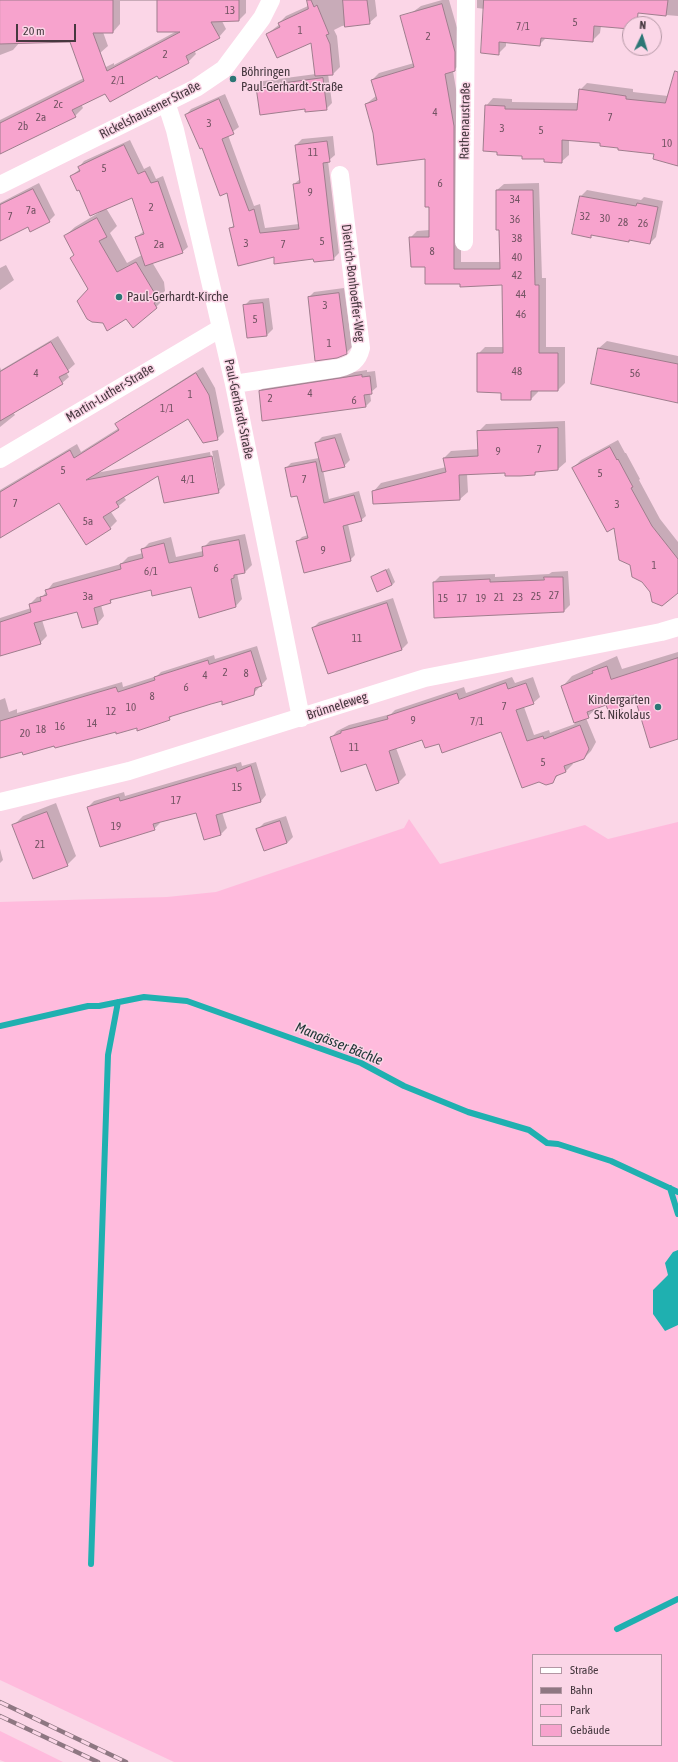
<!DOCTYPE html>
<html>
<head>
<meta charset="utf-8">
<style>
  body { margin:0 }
  #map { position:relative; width:678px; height:1762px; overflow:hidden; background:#fbd6e7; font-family:"Asap Condensed",sans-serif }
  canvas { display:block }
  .legend { position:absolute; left:532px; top:1654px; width:130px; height:92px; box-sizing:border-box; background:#fbd6e7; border:1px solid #b397a4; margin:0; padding:5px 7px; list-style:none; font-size:12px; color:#46383f }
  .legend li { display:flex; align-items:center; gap:8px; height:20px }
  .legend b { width:20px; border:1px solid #b397a4 }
  .north { position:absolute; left:622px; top:16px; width:40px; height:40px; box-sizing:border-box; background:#fbd6e7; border:1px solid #b397a4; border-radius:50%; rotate:4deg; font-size:11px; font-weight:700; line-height:16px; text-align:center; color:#46383f }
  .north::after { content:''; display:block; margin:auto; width:14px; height:18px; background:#2c7675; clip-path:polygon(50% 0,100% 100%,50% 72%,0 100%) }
  .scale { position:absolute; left:16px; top:24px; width:60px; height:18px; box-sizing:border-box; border:2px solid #46383f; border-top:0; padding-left:5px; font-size:12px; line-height:14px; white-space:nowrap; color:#46383f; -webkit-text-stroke:3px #fbd6e7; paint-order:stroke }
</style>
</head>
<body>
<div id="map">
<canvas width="678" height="1762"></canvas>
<ul class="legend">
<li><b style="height:5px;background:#fff"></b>Straße</li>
<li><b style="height:5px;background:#8e7782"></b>Bahn</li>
<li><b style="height:11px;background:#fbd"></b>Park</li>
<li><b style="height:11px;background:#f7a3cd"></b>Gebäude</li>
</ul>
<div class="north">N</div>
<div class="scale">20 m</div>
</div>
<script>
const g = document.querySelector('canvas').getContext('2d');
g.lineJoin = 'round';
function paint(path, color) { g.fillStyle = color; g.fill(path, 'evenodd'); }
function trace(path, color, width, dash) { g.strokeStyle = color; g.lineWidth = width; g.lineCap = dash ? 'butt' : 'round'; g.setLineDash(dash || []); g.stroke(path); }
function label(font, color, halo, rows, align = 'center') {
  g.font = font + ' "Asap Condensed",sans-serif'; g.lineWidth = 3; g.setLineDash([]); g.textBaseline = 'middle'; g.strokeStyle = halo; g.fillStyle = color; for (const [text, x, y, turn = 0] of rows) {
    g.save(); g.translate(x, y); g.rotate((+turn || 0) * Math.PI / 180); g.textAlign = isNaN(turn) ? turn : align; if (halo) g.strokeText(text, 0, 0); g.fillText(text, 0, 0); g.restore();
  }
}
const green = new Path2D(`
  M409,819L440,864L585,825L608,839L678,822V1762H174L0,1680V902L167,897L216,892L404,828ZM533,1655H661V1745H533Z
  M0,1731L63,1762H5L0,1760Z`);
const water = new Path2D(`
  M678,1250V1325L665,1331L653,1314V1290L668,1275L665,1263L673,1252Z`);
const shadow = new Path2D(`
  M0,0H246V13L239,20L222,21L226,29L219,37L194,50L196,54L188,62L158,75L105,92L81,104L83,108L75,116L0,150V120L114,63V65L177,31L158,1H120V24L113,32H103L108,46L100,53L71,41L20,42L13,50L0,55Z
  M308,0H375L377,16L369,23L342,26L334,30L337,36L340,67L333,74H328L332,103L326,109L305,108L257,87L263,81L316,74L312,41L267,34L280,24L279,23L286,16L308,6Z
  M442,0H449L462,45L461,63L453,71L461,119V262H501L497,190L504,184L539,183L542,278H546V347H565V383L558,390H538V392L531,399L502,392L478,354L485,347H504L503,284L461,283L410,238L417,231L430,230L426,157L374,133L366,104L376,96L372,80L379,73L414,63L402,20L421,6Z
  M477,0H630L601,26L600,33L592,41L547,37L539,45L506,42V46L498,54L485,9L477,8Z
  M644,0H678V16L643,13Z
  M678,75V165L656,153L601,142L569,140V155L561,162L523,155L486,106L493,98L512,99V102L578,103L580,90L587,83L633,89V92L668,96Z
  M225,94L239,127L228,135L254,206L260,204L265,228L299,224L294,184L300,179L296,145L302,139L333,136L335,155L328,161L339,253L333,259L274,256L230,229L235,224L227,192L186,115L191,109Z
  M130,140L144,169L150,166L156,179L163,176L188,247L182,252L152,262L164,282L165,291L163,293L166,297L156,307L126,318L89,290L75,254L65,236L75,227L100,212L79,189L71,176L80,169L79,167L84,161ZM132,197L144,231L136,237L142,255L127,263L110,233L117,226L106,208Z
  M39,183L55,215L49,221L28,226L0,240V203Z
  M587,190L641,200L644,197L663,201L656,237L650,243L631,239L629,241L593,234L590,237L581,196Z
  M6,265L14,280L0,290V268Z
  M344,288L352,347L346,353L309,297L314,292Z
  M269,298L273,329L267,335L244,306L250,300Z
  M58,336L75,364L66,372L69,377L62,383L13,412L15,415L0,427V367L1,370Z
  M607,341L678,356V402L592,383L599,348Z
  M203,367L215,388L224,432L217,439L188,418L96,473L210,452L217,488H219L212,451L218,450L225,485L218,492L159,474L124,497L126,500L111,512L117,521L110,528L59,502L0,537V490L77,444L81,452L119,428L117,424L123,418Z
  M367,370V372L375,371L377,387L370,393L371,401L366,406L260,391L265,386Z
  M565,421L566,462L558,469L538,470L535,474L506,475V472L467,474L468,492L460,499L374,491L381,483L446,467L444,458L451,451L479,449L478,432L486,424Z
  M341,433L350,460L344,466L323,470L329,499L359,491L366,516L361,520L348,524L355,555L350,560L297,542L302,537L308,535L298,495L286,468L291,463L319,458L316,443L322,437Z
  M618,440L625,453H626L640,479L639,480L660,519L678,542V593L651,591L631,565L615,527L573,468L581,460Z
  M245,534L252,565L245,572L237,573L242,599L236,606L192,586L152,589L114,598L110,602L101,605L104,616L98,623L78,611L42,620L47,636L40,643L0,655V618L31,608L30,604L37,597L43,596L53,583L121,564L128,557L143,553L142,550L149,543L171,537L176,557L203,551V548L210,541Z
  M389,568L395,582L392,585L372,577Z
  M568,571L570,605L564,611L434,582L440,576L495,574V577L549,574L552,572Z
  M393,598L408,643L402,649L328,673L313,628L319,622Z
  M257,646L267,679L253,694L222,700L174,714L169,719L23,754V751L0,758V700L5,698L9,712L17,709V713L122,682L123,687L157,676L161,672L214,655L215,659Z
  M678,652V738L634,694L631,695L632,699L622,709L606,704L599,706L586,718L596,742L591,751L584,758L572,762L573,764L566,771L560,773L552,782L502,731L440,742L423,739L396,748L406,775L399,782L376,790L367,763L331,738L337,731L349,725L391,714L395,710L464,687L466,693L512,677L515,683L533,677L540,697L533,703L524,707L534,735L549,730L550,733L575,724L562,687L572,676L617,656L622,669Z
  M241,762L242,766L256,762L266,795L261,801L222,812L227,828L221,834L205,839L196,811L159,822L160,823L154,829L88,807L94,801L124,792L125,796Z
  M56,803L76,856L67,865L14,825L23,816Z
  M286,816L293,837L287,843L264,850L258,829L264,823Z
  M0,849L3,860L0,863Z`);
const stream = new Path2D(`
  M0,1026L88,1006H99L144,997L187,1001L361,1063L404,1086L468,1112L529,1130L547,1143L558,1144L611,1161L678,1192
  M670,1188L678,1214
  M91,1564L108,1055L118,1002
  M617,1629L678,1599`);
const building = new Path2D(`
  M0,0H113V33H93L107,71L180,32H157V0H239V21L211,22L220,38L186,56L189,63L159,79L157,76L110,102L105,94L72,110L76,117L0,154V123L84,81L70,42L0,44Z
  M307,0H311L314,7L317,5L329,34L326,35L330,44L333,75L315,76L311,43L277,58L266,34L280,27L278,23L308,9Z
  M343,0H367L370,24L345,27Z
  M484,0H668L666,16L638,13L637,24H630V29L594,26L593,42L541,38L540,46L499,42V55L481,53Z
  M442,4L455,52V71L445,74L454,126V269H500L499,230H496V190H533L535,285H539V353H558V391H531V400H501V393L477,392V353H503L502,285L460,287V284H425V267H411L409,237H429V207H425V159L377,165L373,133L365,104L377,100L371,80L414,67L400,16Z
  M675,71L678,72V166L653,159L654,154L618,150V148L600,146V143L562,140V163L544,162V159H522V156L497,155V152L483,151L485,105L505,106V109L577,110L579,89L626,96V99L665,103Z
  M323,78L327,110L305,112V109L260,115L256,87Z
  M219,99L234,134L222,139L249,211L254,209L260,233L299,229L293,184L300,183L295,145L327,141L330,162L323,163L334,260L314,262L313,259L274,264V257L238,266L229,228L234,227L227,193L220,196L202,148L200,149L185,115Z
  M124,145L138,174L145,171L151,183L158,181L183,253L145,266L135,237L144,234L132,198L90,216L79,190L77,191L70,176L80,171L78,167Z
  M33,189L50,222L30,232L28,227L0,241V205Z
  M580,196L636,206L637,203L658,207L650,244L629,240V242L591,235V238L572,234Z
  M97,218L107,237L99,241L117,272L136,262L154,292L156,302L154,303L157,308L133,328L126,319L107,331L103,323L92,322L87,319L77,301L88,289L70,258L74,255L64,236Z
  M339,293L347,354L337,358L315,361L308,297Z
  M263,303L267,336L247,338L243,305Z
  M51,342L69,372L59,377L63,384L0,421V372Z
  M598,348L678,364V403L591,384Z
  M196,373L209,395L218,440L203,443L188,419L86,480L212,456L219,493L164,503L158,476L116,502L119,507L103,517L111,529L86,545L59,503L0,538V492L70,450L74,458L119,430L115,424Z
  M362,375V377L370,376L372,394L364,395L366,407L262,421L259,391Z
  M558,428V470L535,472V475L520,476H505V473L459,475L460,500L373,504L372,491L446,472L443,458L478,456L477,431Z
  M335,438L345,467L322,472L315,443Z
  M610,447L617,460L618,459L633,487L631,488L652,526L678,559V593L662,606L652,602L650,592L642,582L632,577L630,565L619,560L614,528L607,532L572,468Z
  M316,462L324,503L354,495L362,521L343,526L351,561L304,573L296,541L308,538L297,496L291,497L285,468Z
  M239,540L245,573L234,575V578L231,579L236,607L199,618L191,587L152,596L151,590L110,600L111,603L94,608L98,624L82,628L77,612L34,623L41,644L0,656V622L31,612L29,604L41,601L40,597L47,595L45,590L121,569L120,564L143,558L141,549L164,543L169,563L203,556L202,547Z
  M386,570L392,585L377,592L371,577Z
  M544,577H563L564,612L434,618L433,582L490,579V582L544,580Z
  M387,603L402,650L328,674L312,628Z
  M251,651L262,686L255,688L254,695L222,705V701L211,704L169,717L170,720L137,731V728L116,734V732L55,748L54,746L23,755L22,752L0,758V721L116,687L118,692L155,680L154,677L208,660L209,664Z
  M678,658V739L650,748L634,695L619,700L622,710L610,715L606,705L587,712L589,718L574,723L561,686L593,673L592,671L607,666L611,679Z
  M506,683L508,689L526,683L534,704L516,710L527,741L543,736L544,739L580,725L589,749L584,759L564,766L566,772L556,776L553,783L546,785L539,782L522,788L501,732L442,753L439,744L425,748L422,740L389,751L399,783L376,791L366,764L341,772L330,737L341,733V731L388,719L387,716L457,693L459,699Z
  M251,766L261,802L216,815L221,835L204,840L196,813L153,824L155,830L100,847L87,807L119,797L120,801L236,767L237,771Z
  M47,812L68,866L33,879L12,825Z
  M280,821L287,843L264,851L256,829Z`);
const minor = new Path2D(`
  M166,102L175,130L234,384L301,718
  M0,185L196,88L224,69L262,18L271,0
  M464,242L466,0
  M234,384L339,368C351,365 358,361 361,348L340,175
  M0,459L221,328
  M0,802L129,771L425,678L661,632L678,627`);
const rail = new Path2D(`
  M0,1702L126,1762
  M0,1716L98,1762`);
const markers = [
  [233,79,4,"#2c7675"],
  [119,297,4,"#2c7675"],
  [658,707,4,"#2c7675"]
];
const numberNames = [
  ["13",230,11],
  ["5",575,23],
  ["7/1",523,27],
  ["1",300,31],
  ["2",428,37],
  ["2",165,55],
  ["2/1",118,81],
  ["2c",58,105],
  ["4",435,113],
  ["2a",41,118],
  ["7",610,118],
  ["3",209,124],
  ["2b",23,127],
  ["3",502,129],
  ["5",541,131],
  ["10",667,144],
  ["11",313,153],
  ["5",104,169],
  ["6",440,184],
  ["9",310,193],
  ["34",515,200],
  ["2",151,208],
  ["7a",31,211],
  ["7",10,217],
  ["32",585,217],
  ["30",605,219],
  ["36",515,220],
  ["28",623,223],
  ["26",643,224],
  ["38",517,239],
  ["5",322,242],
  ["3",246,244],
  ["2a",159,245],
  ["7",283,245],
  ["8",432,252],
  ["40",517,258],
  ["42",517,276],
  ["44",521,295],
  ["3",325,306],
  ["46",521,315],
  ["5",255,320],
  ["1",329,344],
  ["48",517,372],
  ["4",36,374],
  ["56",635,374],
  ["4",310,394],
  ["1",190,395],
  ["2",270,399],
  ["6",354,401],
  ["1/1",167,409],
  ["7",539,450],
  ["9",498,452],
  ["5",63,471],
  ["5",600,474],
  ["4/1",188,480],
  ["7",304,480],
  ["7",15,504],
  ["3",617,505],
  ["5a",88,522],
  ["9",323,551],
  ["1",654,566],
  ["6",216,569],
  ["6/1",151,572],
  ["27",554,596],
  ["3a",88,597],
  ["25",536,597],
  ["21",499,598],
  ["23",518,598],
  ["15",443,599],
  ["17",462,599],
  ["19",481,599],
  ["11",357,639],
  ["2",225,673],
  ["8",246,674],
  ["4",205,676],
  ["6",186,688],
  ["8",152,697],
  ["7",504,707],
  ["10",131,708],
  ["12",111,712],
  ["9",413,721],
  ["7/1",477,722],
  ["14",92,724],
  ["16",60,727],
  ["18",41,730],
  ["20",25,734],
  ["11",354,748],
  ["5",543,763],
  ["15",237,788],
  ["17",176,801],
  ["19",116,827],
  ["21",40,845]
];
const poiNames = [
  ["Böhringen",241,72],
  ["Paul-Gerhardt-Straße",241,87],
  ["Paul-Gerhardt-Kirche",127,297],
  ["Kindergarten",650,700,"right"],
  ["St. Nikolaus",650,715,"right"]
];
const streetNames = [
  ["Rickelshausener Straße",150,110,-27],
  ["Rathenaustraße",465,121,-89],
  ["Dietrich-Bonhoeffer-Weg",353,283,83],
  ["Martin-Luther-Straße",110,393,-31],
  ["Paul-Gerhardt-Straße",239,409,78],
  ["Brünneleweg",337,706,-18]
];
const waterNames = [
  ["Mangässer Bächle",339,1044,22]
];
paint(green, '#fbd');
paint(water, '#1fb0b0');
paint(shadow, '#0003');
trace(stream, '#1fb0b0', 6);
paint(building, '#f7a3cd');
trace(building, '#9f7d8d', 1);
trace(minor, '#fff', 18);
trace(rail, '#8e7782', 4.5);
trace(rail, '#fbd6e7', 3, [9]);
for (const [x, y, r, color] of markers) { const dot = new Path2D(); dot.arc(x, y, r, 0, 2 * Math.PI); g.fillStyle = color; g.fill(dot); trace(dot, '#fbd6e7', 1.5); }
label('11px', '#725362', null, numberNames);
label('13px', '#46383f', '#fbd6e7', poiNames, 'left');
label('13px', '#46383f', '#fbd6e7', streetNames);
label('italic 14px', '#203737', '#fbd6e7', waterNames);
</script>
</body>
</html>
